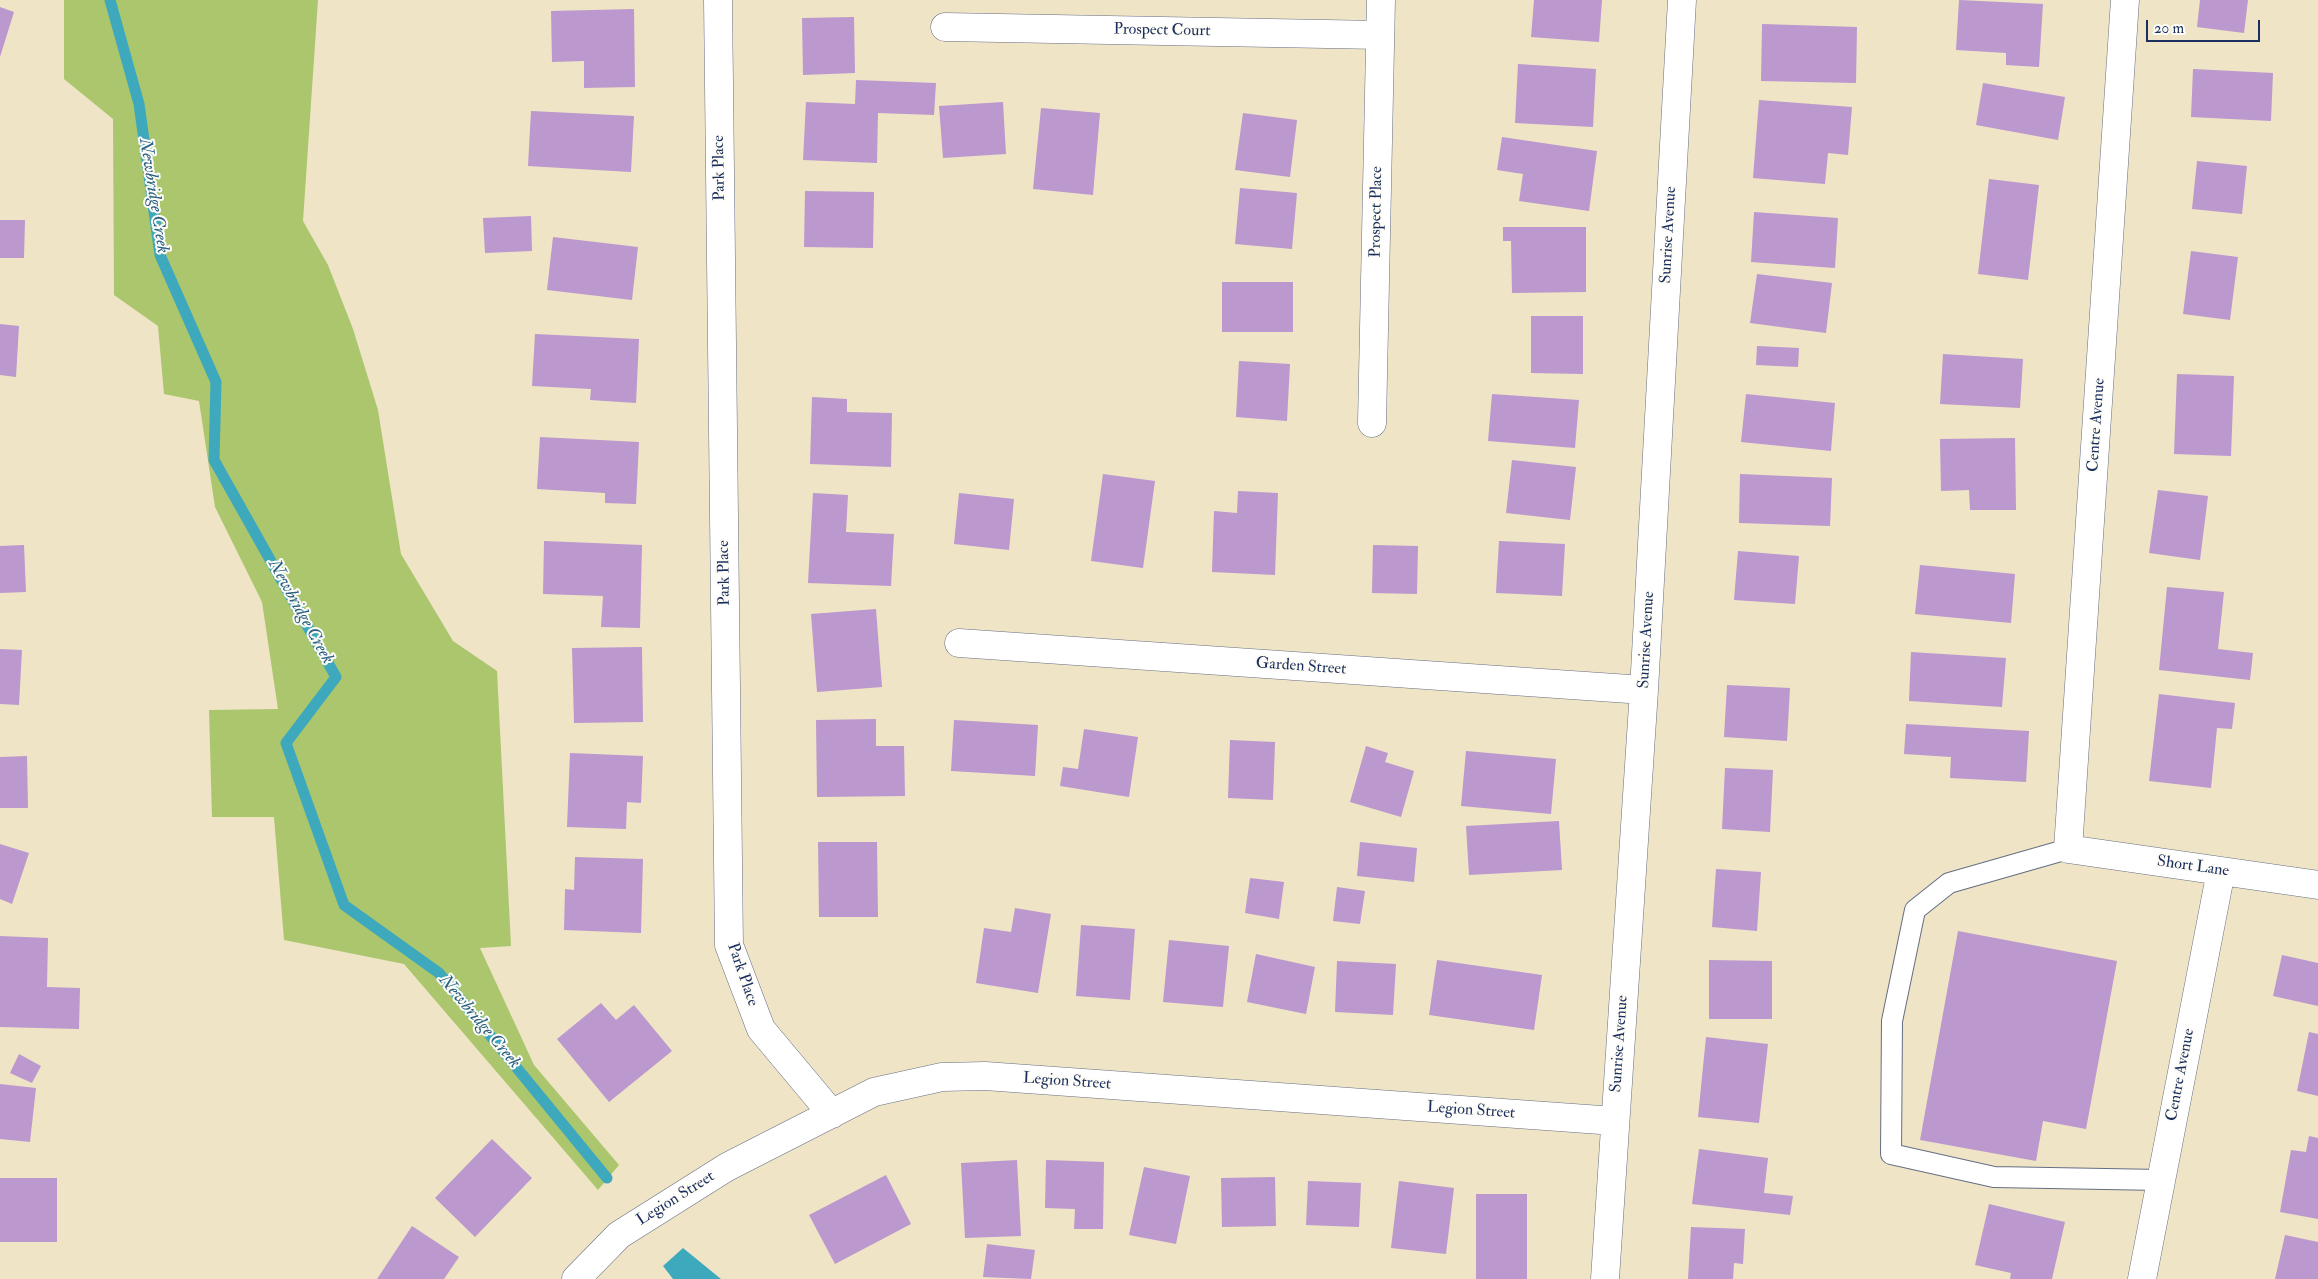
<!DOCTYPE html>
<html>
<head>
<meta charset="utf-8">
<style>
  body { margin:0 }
  #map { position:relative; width:2318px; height:1279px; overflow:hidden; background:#efe4c6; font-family:"IM FELL Double Pica",serif }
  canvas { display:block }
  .scale { position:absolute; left:2146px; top:20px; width:114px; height:22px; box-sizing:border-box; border:2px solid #1b2f5e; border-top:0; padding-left:6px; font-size:15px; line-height:18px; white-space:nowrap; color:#1b2f5e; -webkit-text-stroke:4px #fdfcf7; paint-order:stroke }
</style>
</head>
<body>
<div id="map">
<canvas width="2318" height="1279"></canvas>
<div class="scale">20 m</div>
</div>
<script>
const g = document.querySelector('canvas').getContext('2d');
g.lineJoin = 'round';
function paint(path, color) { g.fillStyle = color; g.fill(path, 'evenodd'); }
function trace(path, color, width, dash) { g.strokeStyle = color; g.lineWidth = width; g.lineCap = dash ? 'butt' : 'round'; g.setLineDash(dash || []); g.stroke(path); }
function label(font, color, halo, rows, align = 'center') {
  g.font = font + ' "IM FELL Double Pica",serif'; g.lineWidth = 4; g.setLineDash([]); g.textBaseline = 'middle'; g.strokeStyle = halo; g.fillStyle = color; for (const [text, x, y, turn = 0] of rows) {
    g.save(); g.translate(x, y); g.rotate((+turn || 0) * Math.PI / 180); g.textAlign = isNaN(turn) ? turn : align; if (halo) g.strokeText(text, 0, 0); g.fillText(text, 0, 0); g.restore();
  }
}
const green = new Path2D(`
  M64,0H318L303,221L328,265L353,329L378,410L401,554L453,641L497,671L511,946L480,948L534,1065L619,1165L598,1190L404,964L284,940L274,817H212L209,710L278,709L262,602L215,507L199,401L164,394L158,326L114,295L113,119L64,79Z`);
const water = new Path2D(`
  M683,1248L721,1279H673L663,1266Z`);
const stream = new Path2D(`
  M110,0L139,104L160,255L216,382L214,460L336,677L286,743L344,905L439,973L607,1178`);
const building = new Path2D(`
  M1534,0H1602L1599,42L1531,37Z
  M1959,0L2043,4L2039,67L2006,65V53L1956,50Z
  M2200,0H2248L2244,33L2197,27Z
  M0,7L14,12L0,57Z
  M634,9L635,87L584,88V61L552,62L551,11Z
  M854,17L855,73L803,75L802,18Z
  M1762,24L1857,27L1856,83L1761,81Z
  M1518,64L1596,69L1593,127L1515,123Z
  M2193,69L2273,73L2271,121L2191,117Z
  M856,80L936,83L934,115L878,113L877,163L803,160L806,102L855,104Z
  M1983,83L2065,97L2058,140L1976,125Z
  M1759,100L1852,107L1848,155L1828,153L1825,184L1753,178Z
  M1003,102L1006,154L943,158L939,106Z
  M1041,108L1100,113L1093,195L1033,189Z
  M531,111L634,116L631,172L528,166Z
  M1243,113L1297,120L1290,177L1235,170Z
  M1502,137L1597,151L1589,211L1519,201L1523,174L1497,170Z
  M2197,161L2247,166L2242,214L2192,209Z
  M1989,179L2039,185L2028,280L1978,274Z
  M1240,188L1297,193L1292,249L1235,244Z
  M805,191L874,192L873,248L804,247Z
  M1754,212L1838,218L1835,268L1751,262Z
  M531,216L532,251L485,253L483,218Z
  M0,220H25L24,258H0Z
  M1503,227H1586V292L1512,293L1511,241H1503Z
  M553,237L638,247L632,300L547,290Z
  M2191,251L2238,257L2230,320L2183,314Z
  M1757,274L1832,283L1826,333L1750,323Z
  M1222,282H1293V332H1222Z
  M1531,316H1583V374L1531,373Z
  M0,324L19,326L16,377L0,375Z
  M535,334L639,339L636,403L590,400L591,389L532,386Z
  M1757,346L1799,348L1798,367L1756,365Z
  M1943,354L2023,359L2020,408L1940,404Z
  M1239,361L1290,364L1287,421L1236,417Z
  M2177,374L2234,376L2231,456L2174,454Z
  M1492,394L1579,400L1575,448L1488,441Z
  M1746,394L1835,403L1831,451L1741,442Z
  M812,397L847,399V412L892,413L891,467L810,464Z
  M540,437L639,442L636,504L605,503V493L537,489Z
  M2015,438L2016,510H1970L1969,490L1941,491L1940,439Z
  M1512,460L1576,467L1570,520L1506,513Z
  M1103,474L1155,481L1143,568L1091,561Z
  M1740,474L1832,478L1830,526L1739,523Z
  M2158,490L2208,496L2200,560L2149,553Z
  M1238,491L1278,493L1275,575L1212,572L1214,511L1237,513Z
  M813,493L848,495L846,532L894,534L891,586L808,583Z
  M959,493L1014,499L1009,550L954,544Z
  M544,541L642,545L640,628L601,627L603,596L543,594Z
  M1499,541L1565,544L1562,596L1496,593Z
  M24,545L26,592L0,593V546Z
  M1373,545L1418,546L1417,594L1372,593Z
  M1738,551L1799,556L1795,604L1734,600Z
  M1920,565L2015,574L2011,623L1915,614Z
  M2167,587L2224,592L2218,649L2253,653L2250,680L2159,670Z
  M876,609L882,687L817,692L811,614Z
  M642,647L643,722L574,723L572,648Z
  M0,649L22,650L19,705L0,704Z
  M1911,652L2006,658L2002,707L1909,701Z
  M1727,685L1790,688L1787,741L1724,737Z
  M2159,694L2235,703L2232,729L2217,728L2211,788L2149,781Z
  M876,719V746H904L905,796L817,797L816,720Z
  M954,720L1038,725L1035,776L951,771Z
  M1906,724L2029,731L2026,782L1950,778L1951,757L1904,754Z
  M1084,729L1138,737L1129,797L1060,786L1063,767L1078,769Z
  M1230,740L1275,742L1273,800L1228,798Z
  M1366,746L1388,753L1385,762L1414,771L1401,817L1350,802Z
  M1466,751L1556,759L1551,814L1461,806Z
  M570,753L643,756L641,803L627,802L626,829L567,827Z
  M27,756L28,808H0V757Z
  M1725,768L1773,770L1770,832L1722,829Z
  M1559,821L1562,870L1469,875L1466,826Z
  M818,842H877L878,917H819Z
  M1360,842L1417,848L1414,882L1357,876Z
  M0,844L29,853L12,904L0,899Z
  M575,857L643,859L641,933L564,930L565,889L574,890Z
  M1716,869L1761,872L1757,931L1712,927Z
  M1250,878L1284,882L1279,919L1245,913Z
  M1337,887L1365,891L1360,924L1333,921Z
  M1015,908L1051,914L1038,993L976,983L984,928L1011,932Z
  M1081,925L1135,929L1130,1000L1076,996Z
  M1958,931L2117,961L2086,1129L2043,1121L2036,1161L1920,1140Z
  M0,936L48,938L47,987L80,988L79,1029L0,1027Z
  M1169,940L1229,946L1223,1007L1163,1002Z
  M1256,954L1315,967L1306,1014L1247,1002Z
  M2282,955L2318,963V1006L2273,996Z
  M1437,960L1542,975L1534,1030L1429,1015Z
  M1709,960L1772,961V1019H1709Z
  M1337,961L1396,964L1393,1015L1335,1012Z
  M601,1003L616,1020L634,1005L672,1051L609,1102L557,1039Z
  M2309,1032L2318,1034V1096L2297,1091Z
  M1706,1037L1768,1044L1759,1123L1698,1117Z
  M19,1054L41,1066L32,1083L10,1073Z
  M0,1084L36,1088L30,1142L0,1139Z
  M2309,1136L2318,1138V1219L2280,1212L2291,1150L2306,1152Z
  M492,1139L532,1178L475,1237L435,1198Z
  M1699,1149L1768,1158L1764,1193L1793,1196L1790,1215L1692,1204Z
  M1017,1160L1021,1236L965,1238L961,1163Z
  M1046,1160L1104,1162L1103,1229H1074L1075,1209L1045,1208Z
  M1144,1167L1190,1176L1176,1244L1129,1235Z
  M886,1175L911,1224L835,1264L809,1215Z
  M1275,1177L1276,1226L1222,1227L1221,1178Z
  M0,1178H57V1242H0Z
  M1308,1181L1361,1183L1359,1227L1306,1225Z
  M1399,1181L1454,1188L1446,1254L1391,1248Z
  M1476,1194H1527V1279H1476Z
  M1989,1204L2065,1222L2052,1279H2010L2011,1273L1975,1265Z
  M412,1226L459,1257L444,1279H377Z
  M1691,1227L1745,1229L1743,1264L1734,1263L1733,1279H1688Z
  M2285,1235L2318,1242V1279H2275Z
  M987,1244L1035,1250L1031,1279L983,1277Z`);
const lane = new Path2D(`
  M2068,849L1949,883L1915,910L1892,1021L1891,1154L1994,1177L2161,1180`);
const street = new Path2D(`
  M718,0L729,945L761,1029L832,1114
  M2125,0L2068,849L2318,885
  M945,27L1380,35
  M1372,423L1381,0
  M959,643L1644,690
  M576,1279L619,1235L727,1167L874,1092L942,1077L985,1076L1615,1121
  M1605,1279L1644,690L1682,0
  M2142,1279L2221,871`);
const streetNames = [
  ["Prospect Court",1162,31,1],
  ["Park Place",720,168,-91],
  ["Prospect Place",1377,212,-89],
  ["Sunrise Avenue",1669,235,-87],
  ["Centre Avenue",2097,425,-86],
  ["Park Place",725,573,-91],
  ["Sunrise Avenue",1647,640,-87],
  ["Garden Street",1301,667,4],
  ["Short Lane",2193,867,8],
  ["Park Place",742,975,71],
  ["Sunrise Avenue",1620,1044,-86],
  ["Centre Avenue",2181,1075,-79],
  ["Legion Street",1067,1082,4],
  ["Legion Street",1471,1111,4],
  ["Legion Street",676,1199,-32]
];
const waterNames = [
  ["Newbridge Creek",153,196,81],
  ["Newbridge Creek",300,612,61],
  ["Newbridge Creek",479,1022,50]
];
paint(green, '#abc66d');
paint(water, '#3ea9bd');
trace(stream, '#3ea9bd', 11);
paint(building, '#bb98ce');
trace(lane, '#656e82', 22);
trace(street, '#656e82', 29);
trace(lane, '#fff', 20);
trace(street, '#fff', 28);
label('16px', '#1b2f5e', '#fdfcf7', streetNames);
label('italic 18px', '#296084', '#fdfcf7', waterNames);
</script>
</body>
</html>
